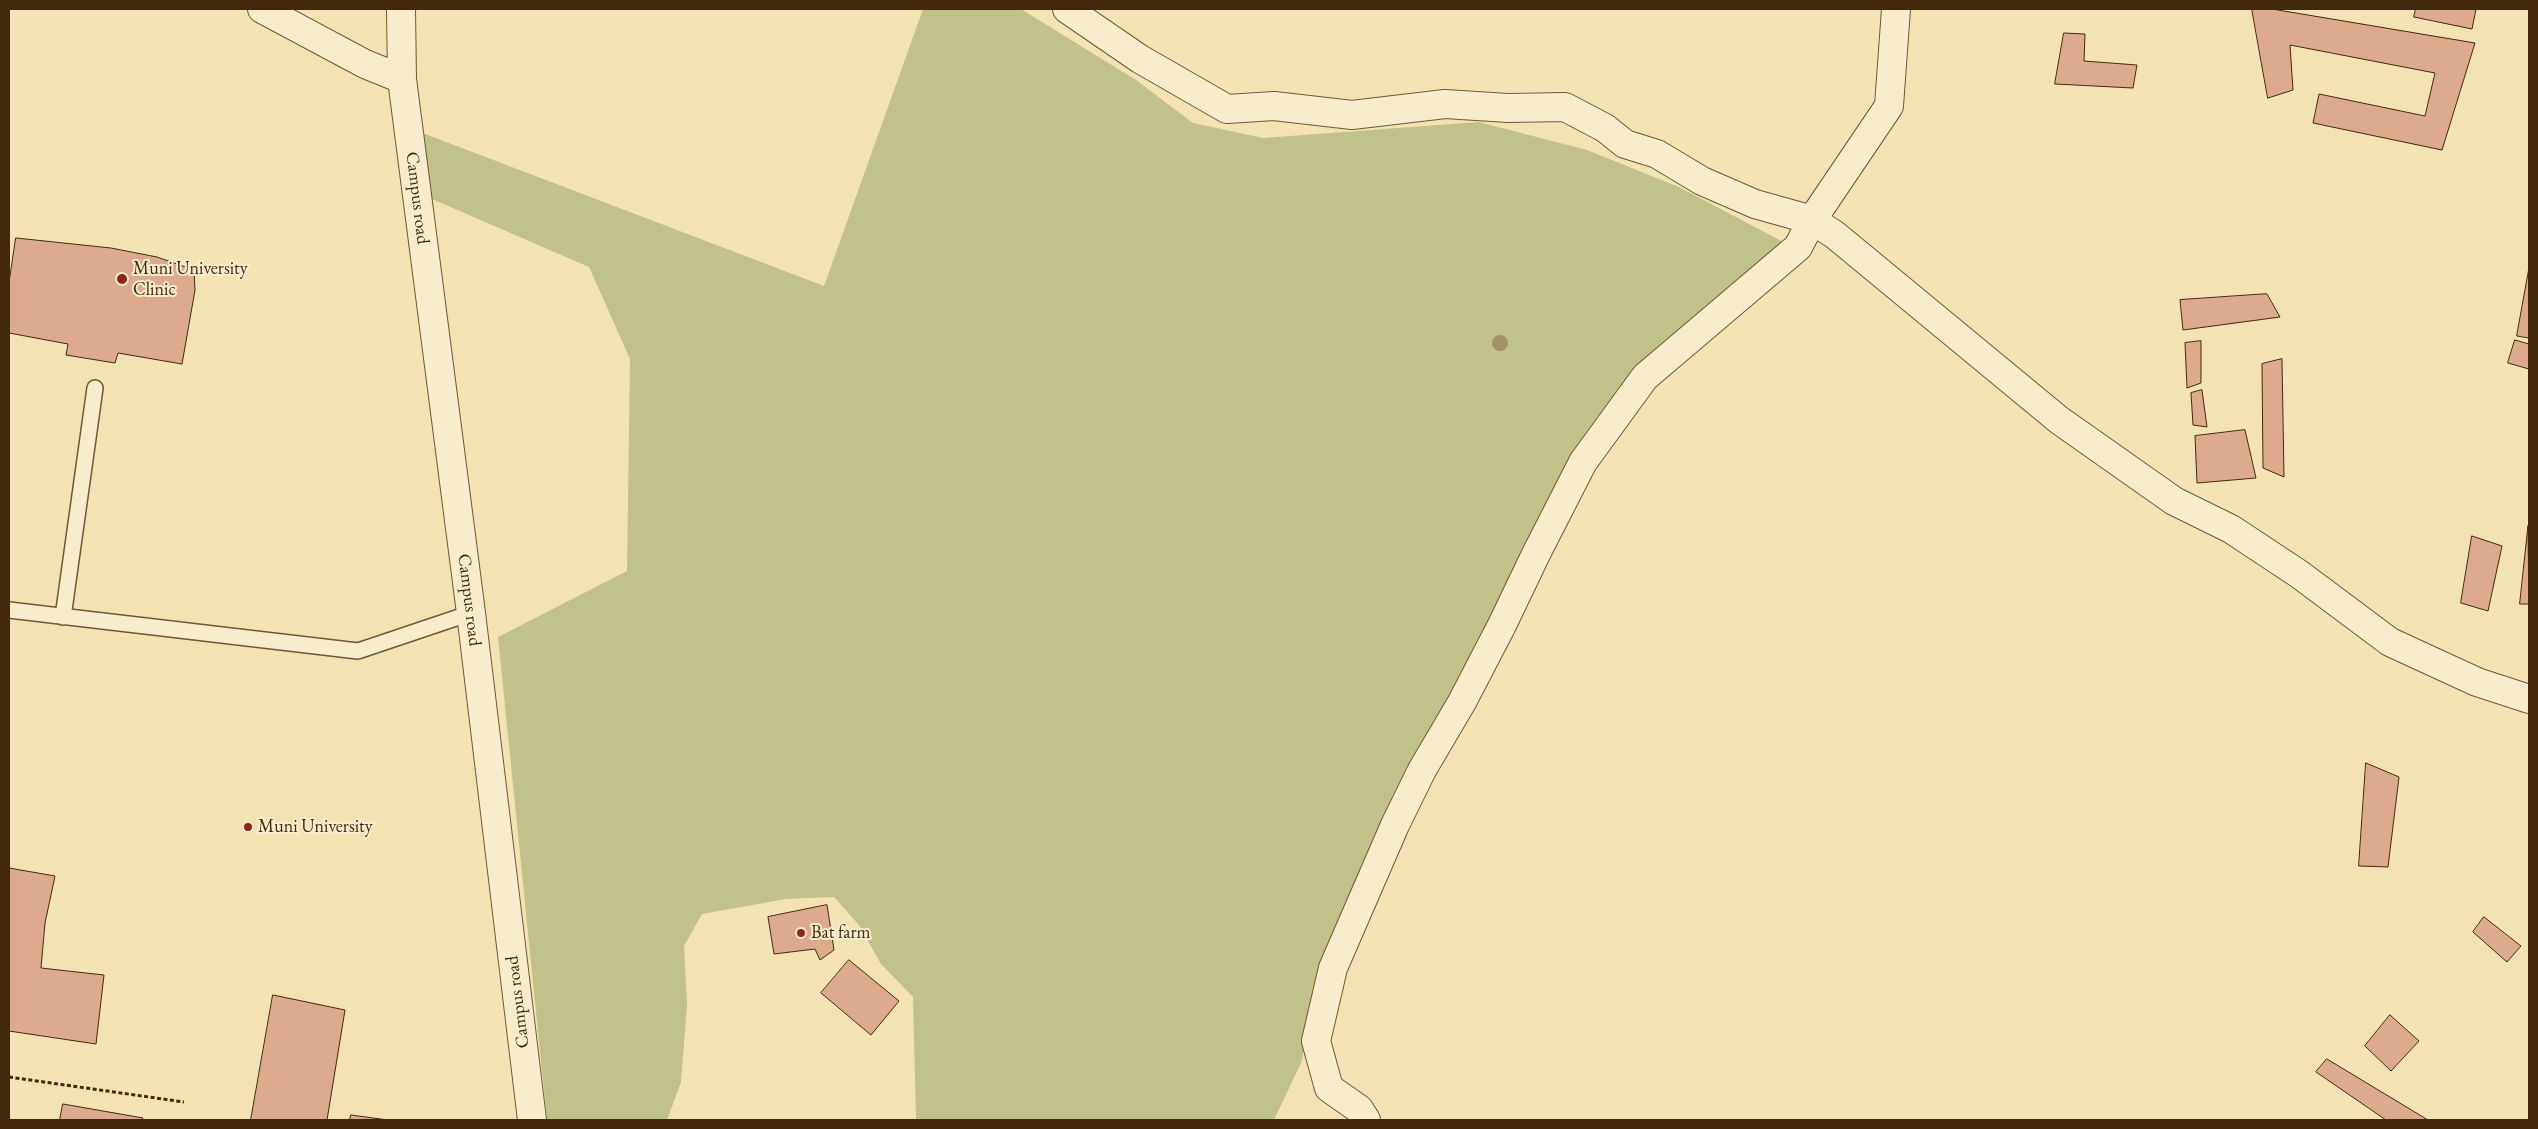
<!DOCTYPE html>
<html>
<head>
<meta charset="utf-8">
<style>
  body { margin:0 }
  #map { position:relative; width:2538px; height:1129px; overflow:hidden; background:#f3e3b2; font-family:"EB Garamond",serif }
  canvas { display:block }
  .frame { position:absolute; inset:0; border:10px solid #42290d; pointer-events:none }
</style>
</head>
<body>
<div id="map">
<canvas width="2538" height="1129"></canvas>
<div class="frame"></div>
</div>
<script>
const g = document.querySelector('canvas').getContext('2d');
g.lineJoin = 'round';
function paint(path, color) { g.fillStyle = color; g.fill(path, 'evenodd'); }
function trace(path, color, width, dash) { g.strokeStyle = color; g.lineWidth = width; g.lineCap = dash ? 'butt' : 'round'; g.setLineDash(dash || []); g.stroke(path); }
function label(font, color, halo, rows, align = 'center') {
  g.font = font + ' "EB Garamond",serif'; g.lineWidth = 4; g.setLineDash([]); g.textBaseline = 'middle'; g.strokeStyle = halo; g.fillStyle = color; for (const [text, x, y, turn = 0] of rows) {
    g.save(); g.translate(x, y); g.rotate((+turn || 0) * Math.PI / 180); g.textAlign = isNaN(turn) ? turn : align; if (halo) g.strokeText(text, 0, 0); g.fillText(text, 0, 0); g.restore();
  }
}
const green = new Path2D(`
  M923,9H1021L1136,80L1193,123L1263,138L1479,122L1587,150L1679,187L1789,245L1654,359L1320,975L1301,1063L1274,1120H916L913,997L881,964L859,925L834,897L786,899L702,914L684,946L687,1005L681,1082L667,1120H547L498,637L627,571L630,359L589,267L425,196L420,132L824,286Z`);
const building = new Path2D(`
  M2252,9H2272L2475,43L2442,150L2313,123L2319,94L2425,116L2435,73L2290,45L2293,90L2268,98Z
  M2416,9H2476L2472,29L2414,17Z
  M2064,33L2085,34L2084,61L2137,65L2133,88L2055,84Z
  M16,238L111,248L157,257L194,270L195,290L182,364L118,353L115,363L66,355L68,344L9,333V283Z
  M2529,268V338L2517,336Z
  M2267,294L2280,317L2183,330L2180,300Z
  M2515,340L2529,344V369L2508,363Z
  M2201,341V383L2187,388L2185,343Z
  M2282,359L2284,477L2263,468L2262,364Z
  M2202,390L2207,427L2193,425L2191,393Z
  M2245,430L2256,478L2197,483L2195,436Z
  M2528,526L2529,604H2520Z
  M2472,536L2502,546L2488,611L2461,603Z
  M2366,763L2399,777L2388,867L2359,866Z
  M9,868L55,876L45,923L41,968L104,975L96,1044L9,1031Z
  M827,905L834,950L820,960L815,949L774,954L768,917Z
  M2484,917L2521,946L2507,962L2473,932Z
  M849,960L899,1001L871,1035L821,993Z
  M273,995L345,1010L327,1120H251Z
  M2390,1015L2419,1041L2391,1071L2365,1046Z
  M2327,1059L2428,1120H2386L2316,1072Z
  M63,1104L143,1118L142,1120H60Z
  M351,1115L388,1120H350Z`);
const path = new Path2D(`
  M9,1077L184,1102`);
const service = new Path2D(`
  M9,610L358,651L471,613
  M63,617L95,388`);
const minor = new Path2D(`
  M262,9L365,64L402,79
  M401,9L402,79L471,613L532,1120
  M1067,9L1140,59L1227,109L1274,106L1352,115L1445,104L1508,108L1565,107L1605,128L1625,144L1657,154L1702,181L1755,204L1812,220L1889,106L1896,9
  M1366,1120L1359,1109L1329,1088L1316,1041L1333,968L1395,825L1422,770L1462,702L1502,625L1536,554L1583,462L1645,377L1798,247L1812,220L1835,235L2059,420L2174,501L2231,529L2299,574L2390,642L2477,682L2529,699`);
const trees = [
  [1500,343]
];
const markers = [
  [122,279,6,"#8f2418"],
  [248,827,5,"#8f2418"],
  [801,933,5,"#8f2418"]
];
const streetNames = [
  ["Campus road",417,198,83],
  ["Campus road",469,600,83],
  ["Campus road",518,1002,-97]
];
const poiNames = [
  ["Muni University",133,269],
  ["Clinic",133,290],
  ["Muni University",258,827],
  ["Bat farm",811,933]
];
paint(green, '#c0c289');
paint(building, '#deaa8e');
trace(building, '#42290d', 1);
trace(service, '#6e5836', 18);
trace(minor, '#6e5836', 30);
trace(path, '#42290d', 3, [4, 2.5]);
trace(service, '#f7edcd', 15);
trace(minor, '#f7edcd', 28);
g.fillStyle = '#a39268';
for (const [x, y] of trees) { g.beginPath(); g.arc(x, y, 8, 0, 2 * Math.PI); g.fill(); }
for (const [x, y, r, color] of markers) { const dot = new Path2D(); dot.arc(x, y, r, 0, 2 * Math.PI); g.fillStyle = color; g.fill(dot); trace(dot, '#f7edcd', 2); }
label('18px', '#42290d', '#f7edcd', streetNames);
label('18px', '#42290d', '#f7edcd', poiNames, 'left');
</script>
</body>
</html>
